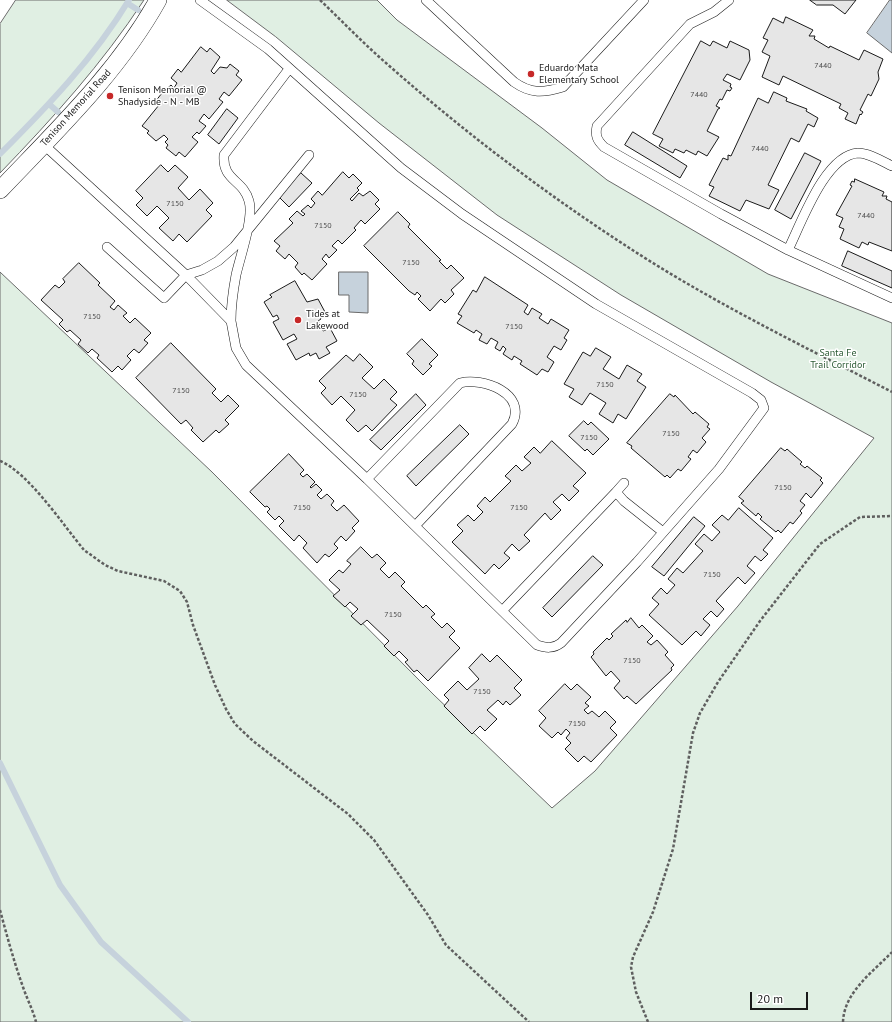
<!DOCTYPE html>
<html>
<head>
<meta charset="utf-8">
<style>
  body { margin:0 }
  #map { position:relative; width:892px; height:1022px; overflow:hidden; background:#fff; font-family:"PT Sans",sans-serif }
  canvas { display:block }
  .scale { position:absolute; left:750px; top:992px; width:58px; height:18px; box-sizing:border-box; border:2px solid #1a1a1a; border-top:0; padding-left:5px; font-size:12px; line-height:14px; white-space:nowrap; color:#1a1a1a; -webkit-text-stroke:3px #fff; paint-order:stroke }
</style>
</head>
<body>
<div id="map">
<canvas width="892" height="1022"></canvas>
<div class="scale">20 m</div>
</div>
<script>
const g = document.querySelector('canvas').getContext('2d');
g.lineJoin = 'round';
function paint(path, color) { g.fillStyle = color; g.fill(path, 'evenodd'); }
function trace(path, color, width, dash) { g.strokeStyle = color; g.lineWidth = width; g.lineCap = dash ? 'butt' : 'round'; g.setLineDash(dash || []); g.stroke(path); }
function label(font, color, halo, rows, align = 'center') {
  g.font = font + ' "PT Sans",sans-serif'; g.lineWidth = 3; g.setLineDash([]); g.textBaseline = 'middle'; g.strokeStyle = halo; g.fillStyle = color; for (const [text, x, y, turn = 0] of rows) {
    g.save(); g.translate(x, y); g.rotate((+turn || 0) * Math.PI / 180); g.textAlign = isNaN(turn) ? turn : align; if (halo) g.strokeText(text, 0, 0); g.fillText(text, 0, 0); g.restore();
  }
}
const green = new Path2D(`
  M16,0H144C102,64 53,118 0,173V24Z
  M227,0H377L397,20L542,128L607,180L768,274L892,323V1022H0V272L212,472L434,695L552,808L595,771L738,606L874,438L771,382L621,295L497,215L379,123L276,37Z`);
const water = new Path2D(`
  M890,0H892V53L867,33Z
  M339,272H368V313L349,312V295H339Z`);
const stream = new Path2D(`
  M127,3L138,10
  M49,104L58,112
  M0,154C47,107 94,58 129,0
  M0,763L60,885L101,942L188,1022`);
const building = new Path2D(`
  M810,0H856L845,14L833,5H817Z
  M786,17L813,30L809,36H815L814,39L829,48L830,46L859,60L864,50L883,59L878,72L879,79L871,96L868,94L860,110L863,112L861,115L860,114L856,124L845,119L848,113L839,108L841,104L783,76L779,85L762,77L770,56L762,52L768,40L763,38L773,18L783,23Z
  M701,41L710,46L713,41L727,48L730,41L749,50L750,60L740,80L727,74L723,80L731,84L730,87L732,88L730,91L727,90L722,100L720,99L716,106L720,108L718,109L707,131L719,137L707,156L698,151L696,155L686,150L684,153L675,149L673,153L659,146L663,139L653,134Z
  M201,47L207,52L210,48L220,57L211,71L214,74L220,67L227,68L230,64L239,71L236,75L242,80L229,96L224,92L219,99L223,102L209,119L204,114L199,121L206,126L199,134L197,132L192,137L198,142L185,157L179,152L176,156L166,148L168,145L165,142L168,139L164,135L156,141L147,133L149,131L142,126L159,105L155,102L162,93L171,85L174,88L177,83L171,78L178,69L181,72Z
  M774,92L787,98L786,101L807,109L806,111L818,118L814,127L808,124L799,142L791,138L768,185L779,190L769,209L746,200L740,211L709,196L714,187L709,185L723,158L728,160V155L731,156L758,98L768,103Z
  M227,109L238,118L219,144L208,135Z
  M633,132L687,166L680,178L625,145Z
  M805,153L821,161L791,219L775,210Z
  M161,165L168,172L175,165L188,177L178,188L189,200L200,189L213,203L206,210L212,216L187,242L179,234L173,241L159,228L169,218L157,206L147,216L136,205L143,198L136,191Z
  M343,172L349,178L353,174L362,183L357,188L359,190L350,199L352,201L359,193L363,196L370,191L379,200L375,204L380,209L365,224L361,220L354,228L356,230L342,244L338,240L332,246L337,250L329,258L326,254L322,259L327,264L312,280L304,273L302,275L295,267L298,263L289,254L285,259L276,251L280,246L274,241L293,223L289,219L297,211L303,216L305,214L301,211L308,205L311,208L315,203L311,199L318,191L322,195Z
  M301,173L312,183L289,207L278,196Z
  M855,179L884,192L882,196H887L886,199L892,202V251L869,242L868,245L862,242L859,248L840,239L844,229L839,227L843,218L836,215L852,186L850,185L852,181L854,182Z
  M398,212L410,224L408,227L441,260L439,261L447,269L451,265L464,278L451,290L454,294L445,303L441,299L430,311L418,299L421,296L417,292L415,295L409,291L364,246Z
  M848,251L892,271V288L842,266Z
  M79,263L100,283L98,285L115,301L110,307L114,310L118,305L127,313L123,316L130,323L135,318L151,333L144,340L148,343L139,353L134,349L127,356L131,360L122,370L118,366L112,372L97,358L99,355L92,349L88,353L78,344L81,340L70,330L67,332L59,324L63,320L41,300L55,285L59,288L65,282L63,279Z
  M485,277L528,305L524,312L528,315L532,308L542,314L539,318L548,324L551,319L569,330L564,338L567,340L561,350L554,346L547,357L554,362L548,372L542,369L537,375L520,364L522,361L514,356L512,360L503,354L506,349L503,346L500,351L495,348L498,342L491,338L487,344L479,340L482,334L476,330L474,333L457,323L462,316L458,314L473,290L476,292Z
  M295,281L307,302L318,299L325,312L319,315L321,319L318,321L323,331L330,328L337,341L326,347L330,353L319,359L316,353L310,356L309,353L296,360L287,344L297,339L294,334L283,340L273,322L279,319L277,315L273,317L264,302L272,297L270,295Z
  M422,339L438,355L429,364L432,366L423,375L412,364L414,361L407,354Z
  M171,343L216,389L212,393L221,402L228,395L239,406L225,420L229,424L219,433L216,430L203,442L191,430L193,428L186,420L181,424L136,378Z
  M596,348L611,357L603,369L619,379L627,365L642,374L637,381L646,387L626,419L618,414L613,423L599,414L606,403L590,393L582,405L569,397L574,389L564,384L583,352L590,356Z
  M360,354L373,367L362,378L374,389L384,379L397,392L390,399L397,405L372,431L366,425L358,432L346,420L355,410L341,396L332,405L321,393L326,388L319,381L346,355L353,361Z
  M416,394L426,405L381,450L370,440Z
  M670,394L674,397L675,395L693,414L695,412L709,424L707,427L710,429L702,438L706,442L697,453L693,450L688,457L691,459L681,471L678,469L670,478L667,475L665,477L631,448L632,446L627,443Z
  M584,421L588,425L591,422L609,439L593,455L587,449L585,451L569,436Z
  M460,425L469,434L416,486L407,476Z
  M552,441L586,473L573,486L579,491L569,501L562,494L553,502L561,510L551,520L545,513L524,535L530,541L519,551L512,544L504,553L510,558L499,569L494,564L485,574L452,542L463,531L457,525L468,515L474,521L483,512L477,506L485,497L490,502L511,481L505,476L516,465L522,471L531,463L524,457L534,447L540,453Z
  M781,448L785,451L787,449L802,462L800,464L805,468L807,466L822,478L820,480L823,483L811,498L806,493L800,501L805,505L800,511L802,513L793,524L790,522L781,533L778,530L776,532L760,519L762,517L758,513L756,516L741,503L744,501L739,497Z
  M289,454L304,470L300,474L303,477L307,474L315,482L310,487L311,488L316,484L322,490L317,495L321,499L327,494L334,501L331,505L337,511L344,505L359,521L352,528L355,531L346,541L341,536L334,544L338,548L329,557L325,554L317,563L303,548L307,543L299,535L294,541L279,526L284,521L279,516L275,520L267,512L270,509L267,506L265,507L250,492Z
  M739,508L773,538L763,550L768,554L761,561L755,556L747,566L755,573L745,584L738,577L716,601L724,609L717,617L711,611L703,619L710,625L701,636L696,631L682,645L649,615L659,604L652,598L661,588L667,594L675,585L668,579L677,568L683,573L703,551L695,544L704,534L712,541L720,532L712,525L722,515L728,520Z
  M694,517L705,526L664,576L652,567Z
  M361,547L372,558L377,554L386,563L380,569L389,578L395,572L405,582L401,586L423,608L426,605L435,614L431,617L442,628L447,623L455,631L449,637L460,648L428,681L417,670L414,672L405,662L408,660L399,651L394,656L384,646L389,641L367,620L361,625L351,616L358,609L350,602L345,607L333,596L340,590L329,580L339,570L343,573L351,564L347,561Z
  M593,556L603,565L552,617L543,608Z
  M631,618L639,628L642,625L653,636L647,642L651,645L657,640L668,652L665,655L674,665L671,668L672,670L636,704L627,696L624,699L614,688L620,681L611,671L606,676L591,657L594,654L593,652L607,638L609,640L613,636L611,634L626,620L627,622Z
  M482,654L490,662L497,655L522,680L514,688L521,695L510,705L506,701L503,705L498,700L487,710L497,719L485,731L480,726L472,734L444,706L449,700L444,695L458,681L467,690L479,679L469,668Z
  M565,684L571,690L577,684L591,697L585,703L589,706L584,710L588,714L592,711L599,717L605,711L616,722L610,728L617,735L591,762L584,756L578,762L565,749L571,743L566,738L570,733L566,729L561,735L558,732L552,738L539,726L546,718L539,711Z`);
const path = new Path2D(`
  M320,0C342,21 363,43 386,63C464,132 547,195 634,251C716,304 805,347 892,392
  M0,461C28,472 64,526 84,550L105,565L118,571L164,581L180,591L187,602L193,625L215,685L226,709L235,724L253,741L348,814L374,840L428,915L446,945L529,1022
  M0,910C7,936 14,962 23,987C27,999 33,1010 36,1022
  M648,1022L636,992L631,967L633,957L653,912L673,849L693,733L700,713L718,682L760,621L820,544L860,517L892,516
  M843,1022C844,992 873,972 892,952`);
const service = new Path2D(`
  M200,0L268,49L401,168L462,214L596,304L752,393L761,400L764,408L719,469L637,562L561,643C553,649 546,648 537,645L415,526L512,424C528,393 482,377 460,383L367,479L246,365L236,348L231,321
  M426,0L514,82C531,94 543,93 563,87L644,0
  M729,0L714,12L690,24L597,126C595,136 597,140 604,147L721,214L788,250
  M289,69L224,155C222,181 243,179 249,201C254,218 240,257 236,275C233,291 231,306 231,321L186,275L202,270L218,261L234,247L309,155
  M43,144L186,275L164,298L107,247
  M892,166C882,161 869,153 858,153C825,155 801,224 788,250L892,298
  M367,479L415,526
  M616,492L624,483
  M502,611L616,492L624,501L663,532`);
const minor = new Path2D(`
  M0,190C56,131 118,72 158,0`);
const markers = [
  [531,74,4,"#c62828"],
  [110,96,4,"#c62828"],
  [298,320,4,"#c62828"]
];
const numberNames = [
  ["7440",823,66],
  ["7440",699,95],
  ["7440",760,149],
  ["7150",175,204],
  ["7440",866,216],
  ["7150",323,226],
  ["7150",411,263],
  ["7150",92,317],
  ["7150",514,327],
  ["7150",605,385],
  ["7150",181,391],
  ["7150",358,395],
  ["7150",671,434],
  ["7150",589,438],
  ["7150",783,488],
  ["7150",302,508],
  ["7150",519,508],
  ["7150",712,575],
  ["7150",393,615],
  ["7150",632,661],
  ["7150",482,692],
  ["7150",577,724]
];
const poiNames = [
  ["Eduardo Mata",539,68],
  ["Elementary School",539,80],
  ["Tenison Memorial @",118,90],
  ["Shadyside - N - MB",118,102],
  ["Tides at",306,314],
  ["Lakewood",306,326]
];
const streetNames = [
  ["Tenison Memorial Road",76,108,-48]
];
const parkNames = [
  ["Santa Fe",838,353],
  ["Trail Corridor",838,365]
];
paint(green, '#e0efe3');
trace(green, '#6a6a6a', 1);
paint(water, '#c6d2dc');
trace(water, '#6a6a6a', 1);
trace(stream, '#c6d2dc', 6);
paint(building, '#e6e6e6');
trace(building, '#1a1a1a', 1);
trace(service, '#1a1a1a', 10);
trace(minor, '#1a1a1a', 18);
trace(path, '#5f5f5f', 2.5, [3, 2]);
trace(service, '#fff', 9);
trace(minor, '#fff', 17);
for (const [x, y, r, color] of markers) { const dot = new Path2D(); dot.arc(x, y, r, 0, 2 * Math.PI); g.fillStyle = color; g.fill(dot); trace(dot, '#fff', 1.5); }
label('8px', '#4d4d4d', null, numberNames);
label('10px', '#1a1a1a', '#fff', poiNames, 'left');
label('10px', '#1a1a1a', '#fff', streetNames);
label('10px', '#2b5a34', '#fff', parkNames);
</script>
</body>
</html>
